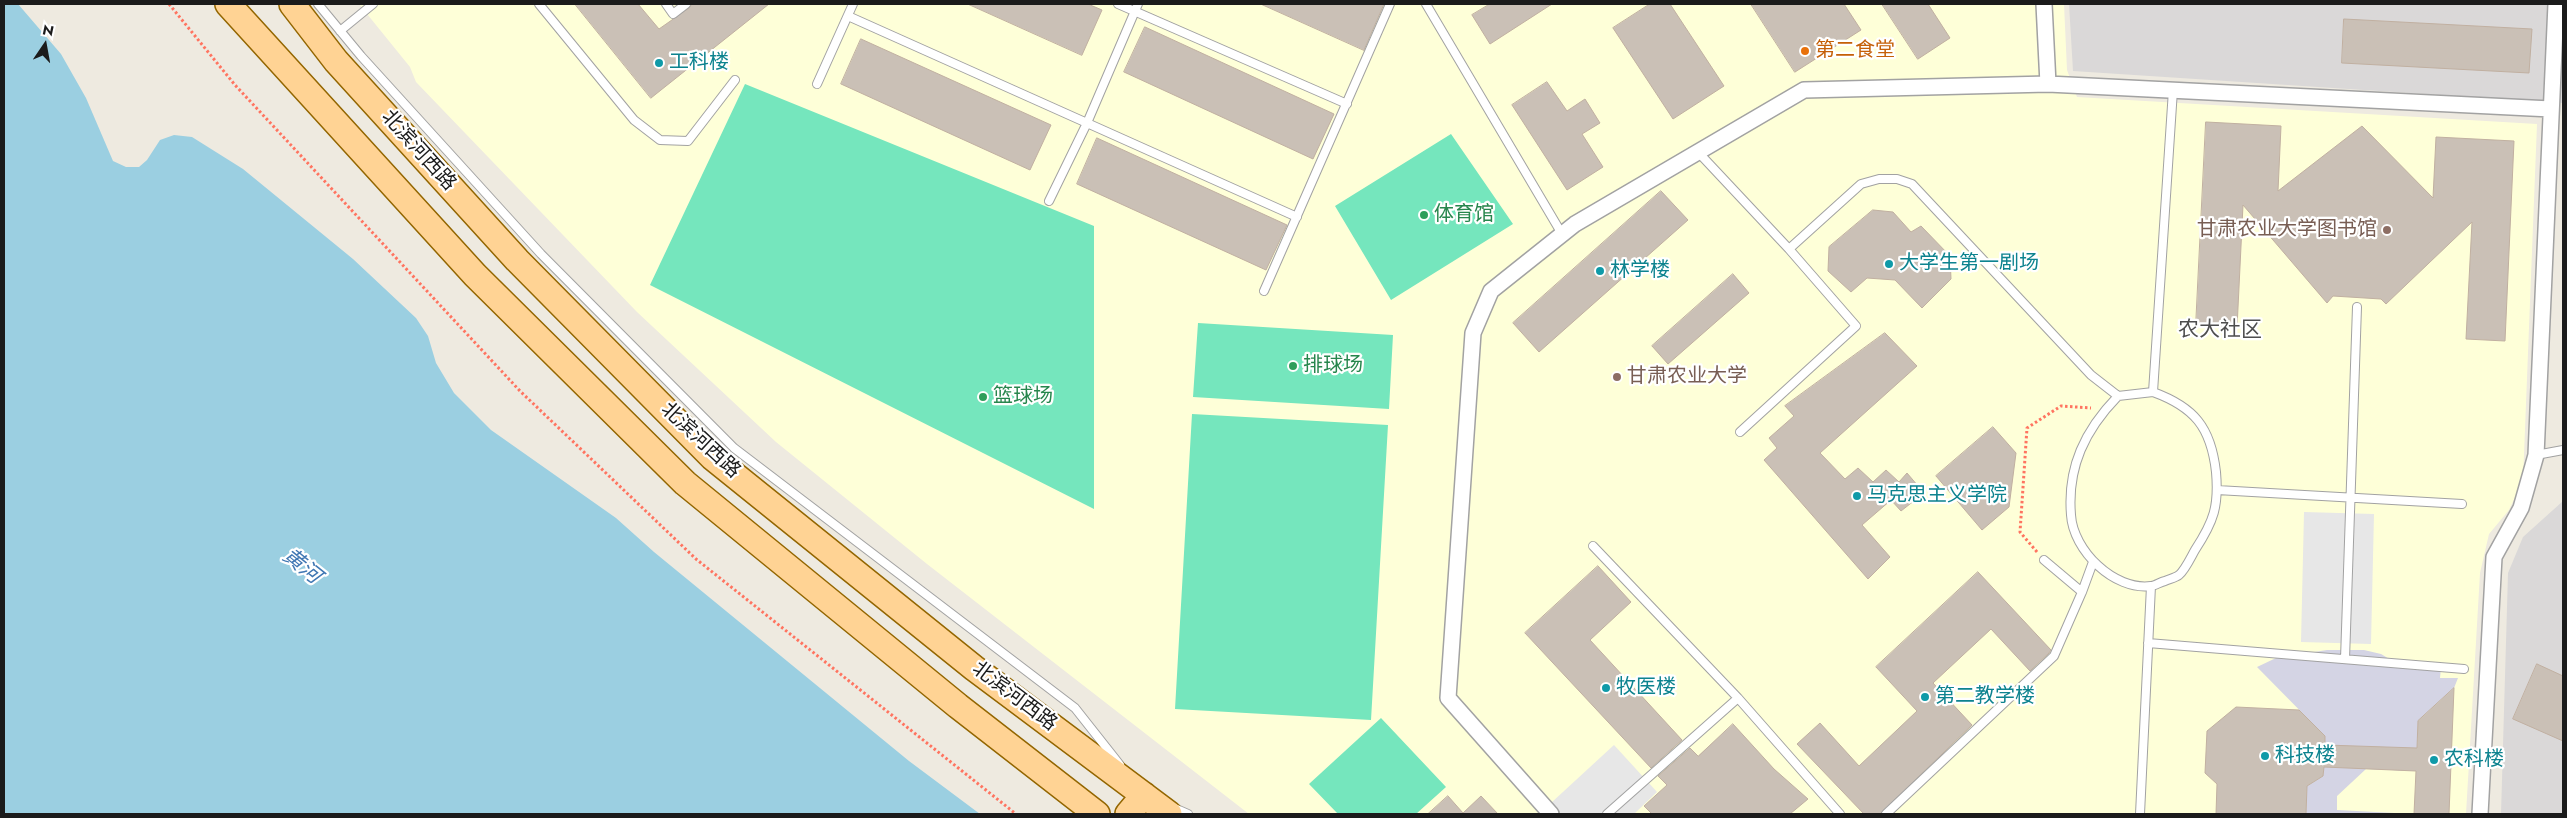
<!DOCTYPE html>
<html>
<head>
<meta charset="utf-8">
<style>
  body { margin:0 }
  #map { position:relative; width:2567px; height:818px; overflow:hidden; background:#eeeae0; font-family:Jost,sans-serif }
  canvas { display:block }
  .frame { position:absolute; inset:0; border:5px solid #1b1b1b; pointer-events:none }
  .north { position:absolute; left:20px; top:20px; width:50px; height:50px; -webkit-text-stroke:4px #fff; paint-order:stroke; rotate:12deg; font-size:14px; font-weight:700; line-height:20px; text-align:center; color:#1b1b1b }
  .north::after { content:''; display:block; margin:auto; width:18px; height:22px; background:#1b1b1b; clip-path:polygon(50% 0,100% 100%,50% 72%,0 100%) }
</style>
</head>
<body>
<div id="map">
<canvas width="2567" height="818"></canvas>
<div class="frame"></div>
<div class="north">N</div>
</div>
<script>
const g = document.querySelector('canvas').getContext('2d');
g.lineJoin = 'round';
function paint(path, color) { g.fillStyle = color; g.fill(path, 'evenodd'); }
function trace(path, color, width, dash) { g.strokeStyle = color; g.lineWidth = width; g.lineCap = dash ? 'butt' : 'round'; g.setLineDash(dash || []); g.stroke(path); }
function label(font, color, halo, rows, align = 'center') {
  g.font = font + ' Jost,"Noto Sans SC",sans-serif'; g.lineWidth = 4.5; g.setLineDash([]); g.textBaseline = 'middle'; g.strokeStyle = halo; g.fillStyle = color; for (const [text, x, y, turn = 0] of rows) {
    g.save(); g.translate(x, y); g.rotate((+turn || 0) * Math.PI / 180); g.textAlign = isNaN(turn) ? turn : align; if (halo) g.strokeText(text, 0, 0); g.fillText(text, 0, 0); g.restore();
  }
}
const residential = new Path2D(`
  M2069,4H2563V103L2073,71Z
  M2563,501V814H2501L2508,573L2523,537Z`);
const education = new Path2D(`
  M359,4H2064L2067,70L2077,97L2537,124L2523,480L2509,510L2489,534L2480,573L2466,814H1249L927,564L776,442L637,312L416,82L410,67Z`);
const pitch = new Path2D(`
  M745,84L1094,226V509L650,285Z
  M1451,134L1513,224L1391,300L1335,206Z
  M1198,323L1393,335L1389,409L1193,397Z
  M1192,414L1388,425L1371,720L1175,709Z
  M1381,718L1446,787L1416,814H1338L1309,784Z`);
const parking = new Path2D(`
  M2304,512L2374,514L2371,644L2301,642Z
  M1614,745L1657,792L1634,814H1561L1551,803Z`);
const plaza = new Path2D(`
  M2327,650H2364L2381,654L2396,663L2441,667L2440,678H2458L2454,688L2418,721L2416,771L2366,769L2337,796V810L2414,814H2306L2307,786L2323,776L2325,736L2257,667L2276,658Z`);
const water = new Path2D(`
  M4,4H18L61,54L86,98L113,161L126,167H139L147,160L160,140L174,135L192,137L243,169L353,259L416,318L428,336L436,363L454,393L491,430L616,518L654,552L909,761L980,814H4Z`);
const building = new Path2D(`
  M575,4H638L659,29L689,8L692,4H769L651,98Z
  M968,4H1088L1102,10L1082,55Z
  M1261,4H1384L1364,50Z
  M1490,4H1552L1490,44L1472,15Z
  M1650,4H1670L1724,86L1673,119L1613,28Z
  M1751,4H1844L1861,30L1795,72Z
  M1882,4H1928L1950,38L1918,59Z
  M2344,19L2532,29L2529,73L2342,63Z
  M1145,27L1334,114L1313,159L1124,72Z
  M861,39L1051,125L1030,170L841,84Z
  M1547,82L1567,111L1585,99L1600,123L1582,134L1603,167L1567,190L1512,105Z
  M2206,122L2281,126L2278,191L2362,126L2433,198L2436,137L2514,141L2505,341L2466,339L2472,222L2386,304L2381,299L2333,296L2327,303L2243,205L2237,328L2196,326Z
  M1097,138L1287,225L1266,270L1077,184Z
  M1661,191L1688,220L1539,352L1513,323Z
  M1873,210L1893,212L1911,232L1921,226L1950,256L1951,279L1922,308L1895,280L1867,278L1851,292L1828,271L1829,247Z
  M1733,274L1749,293L1668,364L1652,346Z
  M1885,333L1917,366L1820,453L1845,479L1858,468L1873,482L1886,470L1899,482L1907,473L1924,493L1901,511L1891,500L1862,525L1890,557L1868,579L1764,460L1777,448L1769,438L1794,416L1785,406Z
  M1993,427L2016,453L2009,507L1982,530L1936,476Z
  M1598,566L1631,602L1590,640L1682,740L1651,768L1525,633Z
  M1978,572L2051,650L2049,653L2030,671L1991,629L1933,683L1972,725L1880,814H1864L1797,744L1820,723L1859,766L1917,711L1876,667Z
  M2537,664L2563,676V741L2513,719Z
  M2454,688L2449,814H2414L2416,771L2324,767L2323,776L2307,786L2306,814H2216L2217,784L2205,773L2207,731L2236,707L2299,710L2325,736V745L2417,748L2418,721Z
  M1733,724L1774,769L1808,799L1790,814H1652L1644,806L1667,785L1658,776L1690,748L1698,756Z
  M1448,796L1463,813L1481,796L1498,814H1428Z`);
const path = new Path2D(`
  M169,4L235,85L520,391L696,559L1016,814
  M2037,552L2020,532L2027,428L2061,406L2091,408`);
const lane = new Path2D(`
  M318,4L361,56L541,254L734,448L1075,708L1120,765
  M539,4L634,120L660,140L688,141L735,80
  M666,4L673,14L686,4
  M1118,4L1347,104
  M1426,4L1562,234
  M848,16L1297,217
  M340,31L373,4
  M817,84L853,4
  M1698,152L1789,249L1856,326L1740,432
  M1049,201L1087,123L1138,4
  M1789,249L1861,184L1879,179H1897L1912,184L2091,375L2118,396
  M1264,291L1390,4
  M2153,392C2194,407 2211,427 2216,472C2219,506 2214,521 2195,550C2191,557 2185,570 2179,575C2175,578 2169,579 2165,581C2160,582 2155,586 2151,586C2114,591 2073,550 2071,515C2067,467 2085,430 2118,396Z
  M2153,392L2173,90
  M2536,455L2563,450
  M2217,490L2462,504
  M1593,546L1738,698L1840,814
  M2044,560L2082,592L2093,562
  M2148,643L2464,669
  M2345,659L2357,307
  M1172,807L1188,814
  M1607,814L1738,698
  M1886,814L2054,656L2082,592
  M2140,814L2151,586`);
const street = new Path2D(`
  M2044,4L2048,84
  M1551,814L1448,698L1473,333L1491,291L1575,224L1804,90L2048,84L2551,109
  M2480,814L2494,557L2521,508L2536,455L2556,4`);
const primary = new Path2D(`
  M228,4L475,275L685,483L958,706L1097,814
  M292,4L336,61L517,260L712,457L974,668L1169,814
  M1128,814L1144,795`);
const markers = [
  [1805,51,5,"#e8710a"],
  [659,63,5,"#0f9aa8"],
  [1424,215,5,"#2e9e5b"],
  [2387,230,5,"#8d6e63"],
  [1889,264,5,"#0f9aa8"],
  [1600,271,5,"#0f9aa8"],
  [1293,366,5,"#2e9e5b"],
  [1617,377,5,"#8d6e63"],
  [983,397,5,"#2e9e5b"],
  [1857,496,5,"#0f9aa8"],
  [1606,688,5,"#0f9aa8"],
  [1925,697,5,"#0f9aa8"],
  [2265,756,5,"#0f9aa8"],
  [2434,760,5,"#0f9aa8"]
];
const foodNames = [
  ["第二食堂",1815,51]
];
const cultureNames = [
  ["工科楼",669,63],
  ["大学生第一剧场",1899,264],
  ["林学楼",1610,271],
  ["马克思主义学院",1867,496],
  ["牧医楼",1616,688],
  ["第二教学楼",1935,697],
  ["科技楼",2275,756],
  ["农科楼",2444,760]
];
const streetNames = [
  ["北滨河西路",418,151,48],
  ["北滨河西路",700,441,43],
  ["北滨河西路",1014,697,37]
];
const leisureNames = [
  ["体育馆",1434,215],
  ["排球场",1303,366],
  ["篮球场",993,397]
];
const educationNames = [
  ["甘肃农业大学图书馆",2377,230],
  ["甘肃农业大学",1627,377,"left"]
];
const neighbourhoodNames = [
  ["农大社区",2220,331]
];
const waterNames = [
  ["黄河",301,567,39]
];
paint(residential, '#dad8d8');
paint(education, '#feffd8');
paint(pitch, '#75e6bd');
paint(parking, '#e7e7e7');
paint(plaza, '#d4d4e4');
paint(water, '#9bcfe1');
paint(building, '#cac0b6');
trace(building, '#c1b0a1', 1);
trace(lane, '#a2a2a2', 10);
trace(street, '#a2a2a2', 18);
trace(primary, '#936600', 28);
trace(path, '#ff7460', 3, [2.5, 2.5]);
trace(lane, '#fff', 8);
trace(street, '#fff', 15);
trace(primary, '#ffd394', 25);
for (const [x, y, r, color] of markers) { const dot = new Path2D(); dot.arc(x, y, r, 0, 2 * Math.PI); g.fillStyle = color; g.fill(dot); trace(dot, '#fff', 2); }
label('20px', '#c56008', '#fff', foodNames, 'left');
label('20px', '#0d838f', '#fff', cultureNames, 'left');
label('20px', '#1b1b1b', '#fff', streetNames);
label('20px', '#27864d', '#fff', leisureNames, 'left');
label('20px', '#785e54', '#fff', educationNames, 'right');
label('21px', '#4e4e4e', '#fff', neighbourhoodNames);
label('italic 21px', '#4077b3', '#fff', waterNames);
</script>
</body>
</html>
